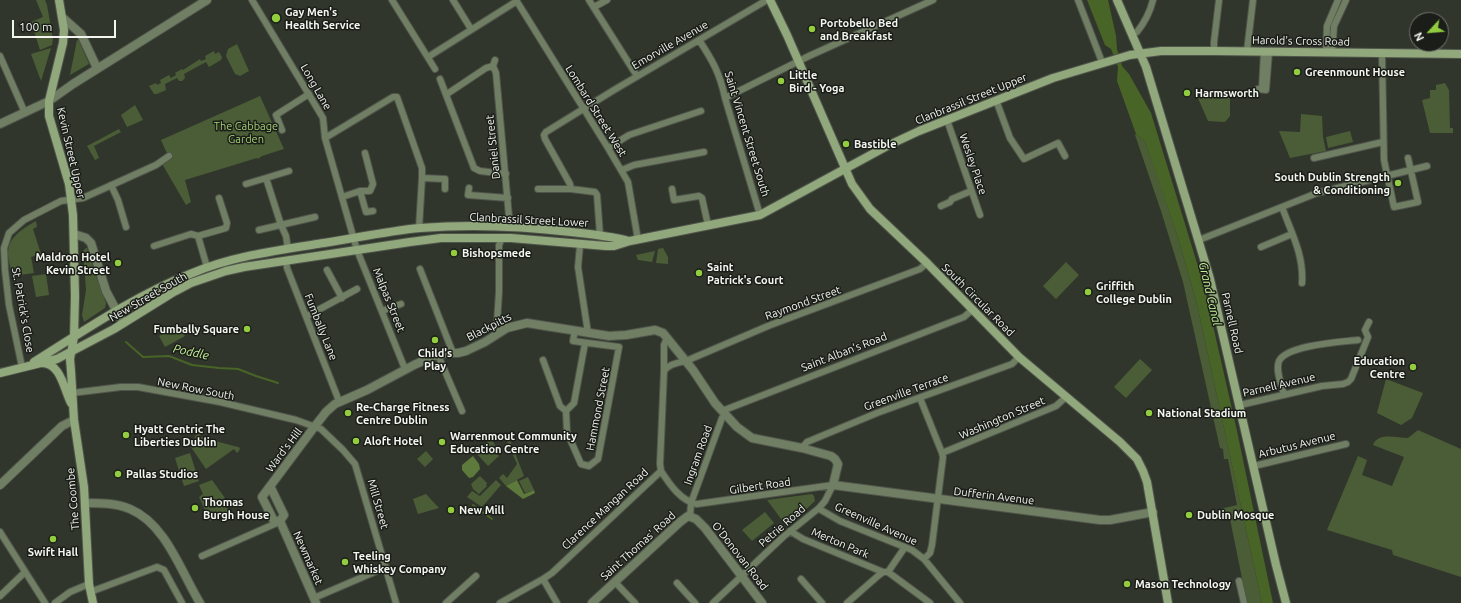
<!DOCTYPE html>
<html>
<head>
<meta charset="utf-8">
<style>
  body { margin:0 }
  #map { position:relative; width:1461px; height:603px; overflow:hidden; background:#31362c; font-family:Ubuntu,sans-serif }
  canvas { display:block }
  .north { position:absolute; left:1409px; top:12px; width:40px; height:40px; box-sizing:border-box; background:#1a1d18; border:1px solid #70746e; border-radius:50%; rotate:244deg; font-size:11px; font-weight:700; line-height:16px; text-align:center; color:#f2f6ef }
  .north::after { content:''; display:block; margin:auto; width:14px; height:18px; background:#91cd3f; clip-path:polygon(50% 0,100% 100%,50% 72%,0 100%) }
  .scale { position:absolute; left:12px; top:20px; width:104px; height:18px; box-sizing:border-box; border:2px solid #f2f6ef; border-top:0; padding-left:5px; font-size:12px; line-height:14px; white-space:nowrap; color:#f2f6ef; -webkit-text-stroke:3px #1a1d18; paint-order:stroke }
</style>
</head>
<body>
<div id="map">
<canvas width="1461" height="603"></canvas>
<div class="north">N</div>
<div class="scale">100 m</div>
</div>
<script>
const g = document.querySelector('canvas').getContext('2d');
g.lineJoin = 'round';
function paint(path, color) { g.fillStyle = color; g.fill(path, 'evenodd'); }
function trace(path, color, width, dash) { g.strokeStyle = color; g.lineWidth = width; g.lineCap = dash ? 'butt' : 'round'; g.setLineDash(dash || []); g.stroke(path); }
function label(font, color, halo, rows, align = 'center') {
  g.font = font + ' Ubuntu,sans-serif'; g.lineWidth = 3; g.setLineDash([]); g.textBaseline = 'middle'; g.strokeStyle = halo; g.fillStyle = color; for (const [text, x, y, turn = 0] of rows) {
    g.save(); g.translate(x, y); g.rotate((+turn || 0) * Math.PI / 180); g.textAlign = isNaN(turn) ? turn : align; if (halo) g.strokeText(text, 0, 0); g.fillText(text, 0, 0); g.restore();
  }
}
const green = new Path2D(`
  M36,0H45L47,5L53,39L52,45L40,50L31,22L43,17Z
  M77,40L79,41L89,64L70,75Z
  M237,44L249,71L240,76L235,74L226,56L228,49Z
  M51,48L41,81L31,54Z
  M214,51L215,54L219,52L222,57L221,60L209,67L206,62L184,74L185,78L182,81H179L177,78L165,84L166,90L157,94H154L149,86L156,83L157,85L161,83L160,80L169,75L171,78L176,75L175,73L182,69L183,70L200,59L201,61L206,59L205,56Z
  M1445,83L1449,90L1450,128H1453V133H1430L1422,100L1430,98V90H1436V85Z
  M260,96L284,149L262,156L258,159L257,158L185,180L191,202L186,205L161,162L169,158L161,140Z
  M1197,96L1230,97V116L1225,122L1208,121Z
  M135,105L143,120L127,127L121,115Z
  M1301,114L1322,116L1323,137L1326,151L1290,158L1279,131L1300,132Z
  M119,129L121,132L94,146L99,158L95,160L87,146Z
  M1350,131L1353,142L1328,148L1326,137Z
  M1136,134L1145,141L1155,169L1178,238L1197,304L1262,603H1247L1229,514L1220,509L1237,505L1228,459H1224L1223,449L1220,448L1183,282L1161,211L1135,135Z
  M36,221L37,227L33,229L41,254L31,257L34,273L13,276C11,272 10,266 9,261C4,240 19,231 36,221Z
  M86,248H87L96,276L106,303L105,308L84,322L82,315L86,290L83,251Z
  M663,248L668,257V264L656,263L658,249Z
  M655,251L652,262L638,260L636,255Z
  M1066,262L1079,275L1056,299L1043,286Z
  M46,274L49,295L36,297L32,276Z
  M179,326L185,336L165,347L159,336L170,329L171,330Z
  M1140,359L1152,370L1126,398L1114,387Z
  M1386,379L1423,393L1412,418L1401,425L1377,413Z
  M198,430L201,432L200,437L238,447L240,448L239,451L237,453L234,449L206,469L191,447Z
  M1418,430L1461,449V577L1393,555L1392,550L1327,530L1358,456L1367,460L1362,475L1392,486L1404,457L1373,445C1378,432 1397,438 1408,438Z
  M508,435L524,476L506,486L499,478L503,474L507,478L517,464L505,437Z
  M490,439H492L496,448L487,452H482L480,448Z
  M478,450L485,454L496,452L499,456L488,466L477,454L476,451Z
  M426,451L433,459L425,467L417,459Z
  M190,453L199,481L184,486L175,458Z
  M480,476L487,483L486,485L487,486L479,494L473,489L471,484Z
  M528,477L534,490L525,493L519,481Z
  M212,480L225,498L223,499L229,512L210,521L199,497L203,494L199,485Z
  M496,480L501,485L482,507L467,497L472,491L480,496Z
  M426,494L439,508L418,514L413,499Z
  M812,494L814,496L815,501L787,527L767,500Z
  M765,512L774,523L752,541L742,530Z`);
const forest = new Path2D(`
  M473,456L479,464L480,469L473,477L469,478L462,470V465Z
  M517,480L524,494L534,490L535,493L523,499L506,486Z`);
const water = new Path2D(`
  M1087,0H1108L1116,36L1117,49L1122,66L1129,74L1151,113L1204,286L1237,431L1273,603H1262L1197,304L1178,238L1145,141L1136,134L1117,81L1118,67L1111,49L1105,45Z`);
const stream = new Path2D(`
  M126,342L143,357L169,356L192,365L219,368L238,369L256,376L278,383
  M473,505L492,519`);
const minor = new Path2D(`
  M252,0L323,118L325,138L357,250L405,369
  M392,0L435,69
  M453,0L471,29
  M516,0L608,148L628,182L638,240
  M589,0L637,76
  M1078,0L1102,62
  M594,7L607,0
  M1131,33L1137,32C1145,22 1150,12 1153,0
  M699,40C713,61 720,74 725,98L760,215
  M1214,51V42L1219,0
  M1247,51L1253,0
  M1326,53L1327,26L1338,0
  M1332,53L1334,26L1346,0
  M1382,54L1384,160L1394,207L1418,202L1408,158
  M0,56L25,113
  M428,57L517,1
  M493,66L496,73L510,228
  M440,79L474,168L480,171L506,174
  M1258,89L1266,90L1269,52
  M1262,89L1264,51
  M447,94L486,68L493,66L495,60
  M725,98L809,56L933,0
  M996,100L1010,138L1024,159L1058,143L1065,156
  M947,120L980,215
  M282,130L276,115L309,94
  M325,138L393,97H397L422,168V178L419,228
  M608,148L629,135L701,111
  M1314,158L1383,142
  M622,170L634,165L704,152
  M266,178L289,171
  M422,178L445,179V189
  M246,184L266,178L281,225L286,236L288,249
  M111,185L118,200L126,227
  M469,188L468,195L508,198
  M538,189H571L570,184L545,139L544,135L546,132L614,90L767,0
  M571,189L595,192L597,195L600,235
  M672,189L674,200L699,196L702,198L708,225
  M360,191L366,212L373,211
  M342,197L360,191H370L373,184L365,153
  M941,206L950,202L952,199L971,191
  M1282,207C1291,232 1304,255 1302,283
  M259,230L315,217
  M198,236L207,267
  M1199,240L1317,193L1427,166
  M580,245L578,267L588,333
  M154,246L191,234L198,236L226,228L227,223L219,198
  M1261,247L1292,234
  M286,260L287,268L339,401
  M420,269L453,353
  M327,270L342,298
  M382,311L401,304
  M307,316L357,289
  M501,332L497,323L499,292V245L502,238
  M438,355L462,411
  M543,360L560,406L566,411L567,432L581,464L589,466L598,459L619,347L573,341L575,330
  M22,367L9,305L5,270L4,248L9,233L24,220L61,201L83,198L156,165L169,156
  M664,371C669,364 677,363 686,361L768,326L920,269L927,263
  M72,393L121,387H138L220,402L296,420L321,429L343,450L355,464L396,603
  M1284,395C1282,385 1275,371 1279,361C1287,345 1341,342 1358,340
  M920,398L942,453L943,457L932,545L930,553L924,559
  M1240,405L1322,386L1343,384L1348,382L1351,379L1368,337L1365,330L1369,322
  M566,411L574,403L585,343
  M722,411L964,317L972,310
  M802,448L807,442L877,413L1012,364L1019,357
  M942,453L1056,406L1066,397
  M1254,466L1346,444
  M661,471C670,485 681,501 697,504L833,485
  M833,485L825,501L819,508L821,510L840,521L912,550L924,559L960,603
  M690,517L691,503L722,418L725,415
  M790,531L803,539L883,572
  M0,532L45,603
  M202,556L279,522
  M888,572L930,603
  M543,579L557,603
  M801,579L822,603
  M1239,581L1244,603
  M615,582L635,603
  M677,583L695,603
  M90,592L157,567L164,570L182,603
  M0,596L25,572
  M314,598L386,567
  M55,603L70,592L89,584
  M446,603L476,576
  M500,603L543,579L552,573L661,471L660,464L664,371V345L667,338
  M713,603L783,537L819,508
  M847,603L879,575L883,572H888L905,547`);
const tertiary = new Path2D(`
  M62,17L81,34L97,68
  M0,124L49,101L73,84L207,0
  M74,234L86,238L91,243L106,291L123,323
  M0,485L62,426L74,420
  M270,486L284,515L280,521
  M85,503C100,503 116,503 130,509C166,524 181,572 200,603
  M280,521H274L262,497L315,426L326,412L335,404L367,390L414,365L434,356L447,353H458L466,351L485,342L507,328L527,323L609,336L626,335L655,330L663,333L693,370L715,403L737,427L752,438L802,448L831,456L835,459L838,464L833,485L1100,520H1110L1153,512
  M280,521L316,603
  M592,603L680,522L688,516L696,519L705,528L762,603`);
const secondary = new Path2D(`
  M59,0L64,30L63,43L49,101V116L69,184L73,215L75,296L74,337L70,359L71,371L74,420L84,487L89,584L93,603
  M770,0L787,35L852,184L870,209L927,263L1019,357L1120,442L1137,459L1143,471L1147,482L1168,603
  M1117,0L1146,67L1210,279L1276,565L1286,603
  M34,362C85,330 135,296 190,274C232,256 279,250 324,243C356,238 388,231 420,228C470,224 521,226 571,232C591,234 610,236 629,241
  M42,363C61,363 64,390 71,403
  M0,373L57,359L114,329L172,293L191,283L226,271L244,267L410,242L441,238H511L606,246H614L630,241L760,215L889,145L919,131L1053,78L1130,55L1161,51H1214L1461,54`);
const markers = [
  [276,18,5,"#91cd3f"],
  [812,29,4,"#91cd3f"],
  [1297,72,4,"#91cd3f"],
  [781,81,4,"#91cd3f"],
  [1187,93,4,"#91cd3f"],
  [846,144,4,"#91cd3f"],
  [1398,183,4,"#91cd3f"],
  [454,253,4,"#91cd3f"],
  [118,263,4,"#91cd3f"],
  [699,273,4,"#91cd3f"],
  [1088,292,4,"#91cd3f"],
  [247,329,4,"#91cd3f"],
  [435,340,4,"#91cd3f"],
  [1413,367,4,"#91cd3f"],
  [348,413,4,"#91cd3f"],
  [1149,413,4,"#91cd3f"],
  [126,435,4,"#91cd3f"],
  [356,441,4,"#91cd3f"],
  [442,442,4,"#91cd3f"],
  [118,474,4,"#91cd3f"],
  [195,508,4,"#91cd3f"],
  [451,510,4,"#91cd3f"],
  [1189,515,4,"#91cd3f"],
  [53,539,4,"#91cd3f"],
  [345,562,4,"#91cd3f"],
  [1127,584,4,"#91cd3f"]
];
const poiNames = [
  ["Gay Men's",285,12],
  ["Health Service",285,25],
  ["Portobello Bed",820,23],
  ["and Breakfast",820,36],
  ["Greenmount House",1305,72],
  ["Little",789,75],
  ["Bird - Yoga",789,88],
  ["Harmsworth",1195,93],
  ["Bastible",854,144],
  ["South Dublin Strength",1390,177,"right"],
  ["& Conditioning",1390,190,"right"],
  ["Bishopsmede",462,253],
  ["Maldron Hotel",110,257,"right"],
  ["Kevin Street",110,270,"right"],
  ["Saint",707,267],
  ["Patrick's Court",707,280],
  ["Griffith",1096,286],
  ["College Dublin",1096,299],
  ["Fumbally Square",239,329,"right"],
  ["Child's",435,353,"center"],
  ["Play",435,366,"center"],
  ["Education",1405,361,"right"],
  ["Centre",1405,374,"right"],
  ["Re-Charge Fitness",356,407],
  ["Centre Dublin",356,420],
  ["National Stadium",1157,413],
  ["Hyatt Centric The",134,429],
  ["Liberties Dublin",134,442],
  ["Warrenmout Community",450,436],
  ["Education Centre",450,449],
  ["Aloft Hotel",364,441],
  ["Pallas Studios",126,474],
  ["Thomas",203,502],
  ["Burgh House",203,515],
  ["New Mill",459,510],
  ["Dublin Mosque",1197,515],
  ["Swift Hall",53,552,"center"],
  ["Teeling",353,556],
  ["Whiskey Company",353,569],
  ["Mason Technology",1135,584]
];
const streetNames = [
  ["Harold's Cross Road",1301,41,1],
  ["Emorville Avenue",670,45,-30],
  ["Long Lane",316,87,60],
  ["Clanbrassil Street Upper",971,99,-22],
  ["Lombard Street West",596,111,58],
  ["Saint Vincent Street South",747,134,73],
  ["Daniel Street",493,147,-96],
  ["Kevin Street Upper",71,153,77],
  ["Wesley Place",973,164,71],
  ["Clanbrassil Street Lower",529,220,3],
  ["New Street South",148,297,-30],
  ["Malpas Street",389,300,68],
  ["South Circular Road",978,300,45],
  ["Raymond Street",803,303,-20],
  ["St. Patrick's Close",23,310,80],
  ["Parnell Road",1232,323,77],
  ["Fumbally Lane",321,327,68],
  ["Blackpitts",489,327,-27],
  ["Saint Alban's Road",844,352,-21],
  ["Parnell Avenue",1279,385,-13],
  ["New Row South",196,389,11],
  ["Greenville Terrace",906,392,-20],
  ["Hammond Street",598,409,-79],
  ["Washington Street",1002,418,-23],
  ["Arbutus Avenue",1297,445,-14],
  ["Ward's Hill",284,450,-53],
  ["Ingram Road",698,455,-70],
  ["Gilbert Road",760,486,-8],
  ["Dufferin Avenue",994,496,7],
  ["The Coombe",73,499,-95],
  ["Mill Street",378,504,74],
  ["Clarence Mangan Road",605,509,-43],
  ["Greenville Avenue",876,524,24],
  ["Petrie Road",782,526,-41],
  ["Merton Park",840,543,23],
  ["Saint Thomas' Road",638,546,-42],
  ["O'Donovan Road",740,556,52],
  ["Newmarket",308,558,66]
];
const parkNames = [
  ["The Cabbage",246,126],
  ["Garden",246,139]
];
const waterNames = [
  ["Grand Canal",1210,294,77],
  ["Poddle",191,352,12]
];
paint(green, '#4a5d36');
paint(forest, '#5d793b');
paint(water, '#486426');
trace(stream, '#486426', 2);
trace(minor, '#50554b', 8);
trace(tertiary, '#50554b', 10);
trace(secondary, '#50554b', 10);
trace(minor, '#707e63', 6);
trace(tertiary, '#707e63', 8);
trace(secondary, '#91a77c', 8);
for (const [x, y, r, color] of markers) { const dot = new Path2D(); dot.arc(x, y, r, 0, 2 * Math.PI); g.fillStyle = color; g.fill(dot); trace(dot, '#1a1d18', 1.5); }
label('bold 11px', '#f2f6ef', '#1a1d18', poiNames, 'left');
label('11px', '#f2f6ef', '#1a1d18', streetNames);
label('11px', '#a4ce75', '#1a1d18', parkNames);
label('italic 12px', '#c5f097', '#1a1d18', waterNames);
</script>
</body>
</html>
